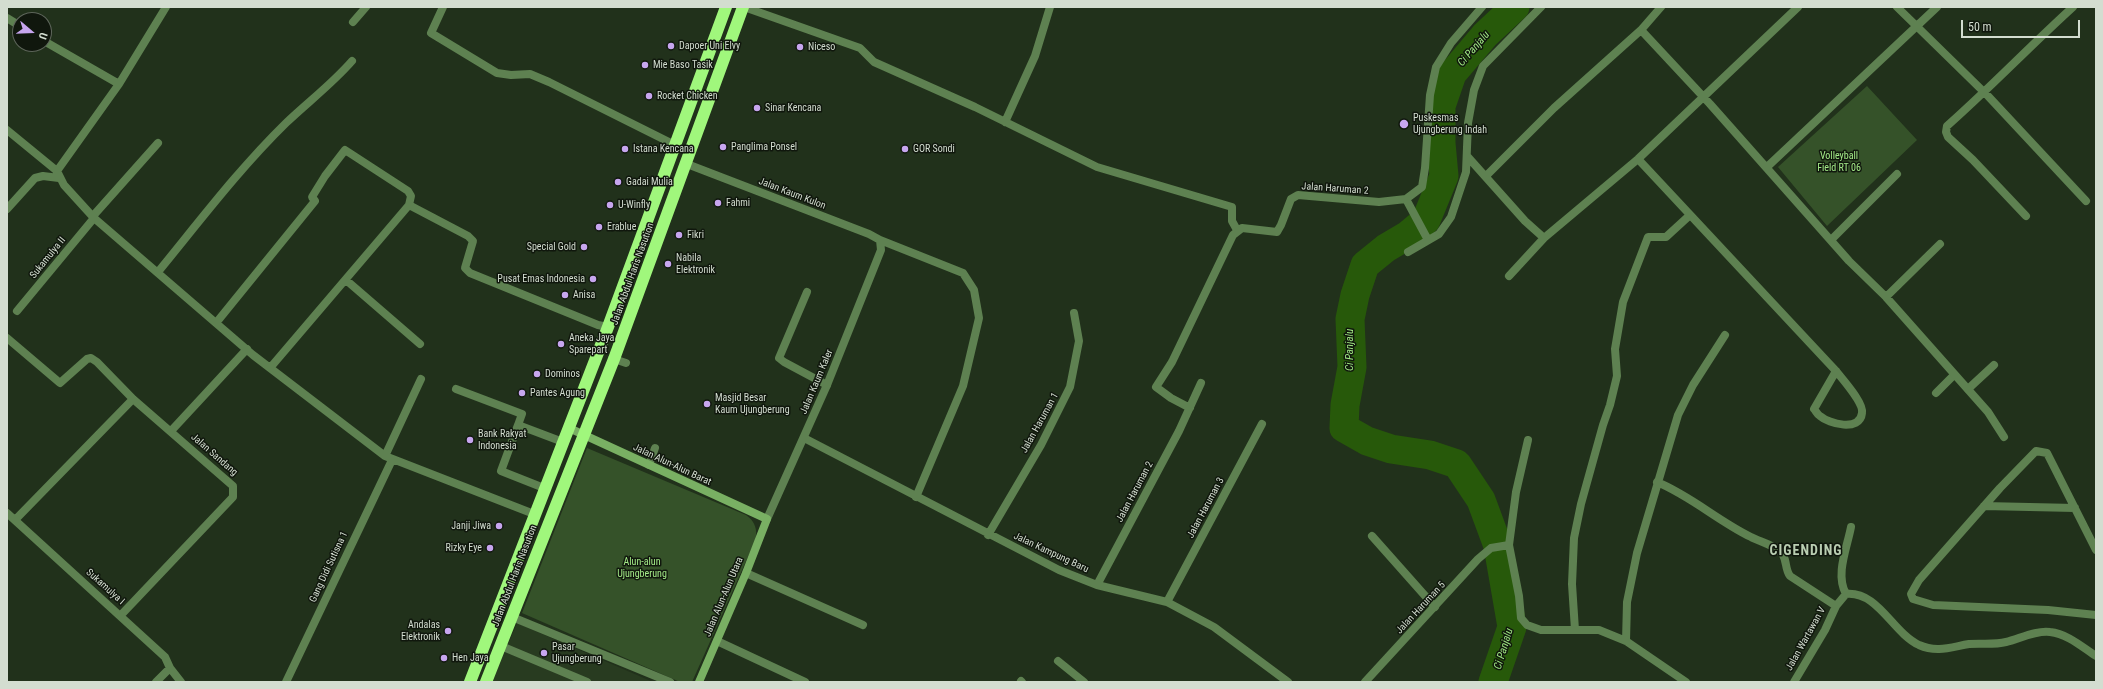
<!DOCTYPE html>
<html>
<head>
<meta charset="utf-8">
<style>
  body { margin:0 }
  #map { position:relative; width:2103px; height:689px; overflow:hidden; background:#21311b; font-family:"Roboto Condensed",sans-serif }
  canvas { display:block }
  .frame { position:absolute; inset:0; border:8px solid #d3ddd0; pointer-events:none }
  .north { position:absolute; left:12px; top:12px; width:40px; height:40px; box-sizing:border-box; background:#10170d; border:1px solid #5e665b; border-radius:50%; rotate:109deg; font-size:11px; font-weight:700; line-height:16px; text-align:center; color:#d3ddd0 }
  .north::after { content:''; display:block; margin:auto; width:14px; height:18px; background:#c7a6ef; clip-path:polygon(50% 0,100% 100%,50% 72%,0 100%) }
  .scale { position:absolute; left:1961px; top:20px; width:119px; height:18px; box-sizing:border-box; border:2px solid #d3ddd0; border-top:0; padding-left:5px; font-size:12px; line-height:14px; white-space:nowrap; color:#d3ddd0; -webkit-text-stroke:3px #10170d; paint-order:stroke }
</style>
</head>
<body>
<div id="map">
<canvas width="2103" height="689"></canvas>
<div class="frame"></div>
<div class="north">U</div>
<div class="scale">50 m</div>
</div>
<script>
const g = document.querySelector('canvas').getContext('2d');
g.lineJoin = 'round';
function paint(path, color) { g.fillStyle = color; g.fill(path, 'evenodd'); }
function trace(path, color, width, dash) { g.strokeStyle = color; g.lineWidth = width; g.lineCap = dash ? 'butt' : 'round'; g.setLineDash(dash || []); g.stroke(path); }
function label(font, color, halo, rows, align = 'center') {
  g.font = font + ' "Roboto Condensed",sans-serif'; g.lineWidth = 3; g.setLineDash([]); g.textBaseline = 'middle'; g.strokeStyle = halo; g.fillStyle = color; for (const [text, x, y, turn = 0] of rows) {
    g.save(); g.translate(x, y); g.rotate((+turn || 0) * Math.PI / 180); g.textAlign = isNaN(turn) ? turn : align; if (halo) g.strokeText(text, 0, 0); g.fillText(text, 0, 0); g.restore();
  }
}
const built = new Path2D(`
  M517,623L653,682H492Z`);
const green = new Path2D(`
  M1867,86L1917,140L1827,226L1778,167Z
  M587,448L746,515C755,521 758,530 755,541L692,682H680L522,613Z`);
const river = new Path2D(`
  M1493,682L1512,627L1498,546L1481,500L1457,464L1430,455L1391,449L1367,441L1344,428L1345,405L1352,367L1350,319L1355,295L1365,265L1386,248L1408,235L1426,220L1444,176L1441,143V106L1452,74L1485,35L1515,7`);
const lane = new Path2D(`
  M93,216L158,143
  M807,292L779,358L784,362L827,385
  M614,359L626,363
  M456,389L522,414L518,425
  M1968,389L1994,365
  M1936,393L1954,375
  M649,465L655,448
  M544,488L501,471L518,425L563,442
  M1372,536L1435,607
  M746,573L863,625
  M512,617L670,682
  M717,641L805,682`);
const street = new Path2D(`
  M166,7L119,84L57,171L64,185L94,218L253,355L385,456L534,514
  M443,7L431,33L497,73L511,75L530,74L549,82L675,145
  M744,7L860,48L874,62L975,107L1097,167L1232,207V221L1237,230
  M1897,7L1988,96L2086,201
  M7,18L20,26
  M353,22L366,7
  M1641,30L1661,7
  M44,41L119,84
  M1005,122L1035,56L1050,7
  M7,130L57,171
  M1467,156L1525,221L1544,238L1638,159L1798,7
  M1638,159L1836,371C1843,380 1864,403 1862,413C1860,432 1829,424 1820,416C1817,414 1816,411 1814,409L1836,371
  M687,164L869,234L880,240L881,250L827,385L767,519
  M1767,167L1937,7
  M1486,176L1554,108L1641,30L1710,104L1849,261L1886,297L1988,412L2004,437
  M1406,199L1428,240
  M7,209L35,178L43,176L59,178
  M2026,216L1973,160L1948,137L1946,132L1947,126C1990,88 2030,46 2073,7
  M880,240L963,273L974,290L979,318L963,386L916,497
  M1831,240L1897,174
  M1408,252L1439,234L1451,217L1466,172L1468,123L1474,90L1483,66L1541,7
  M158,272C199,222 239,169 286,123C308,102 332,84 352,61
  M1509,276L1544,238
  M346,280L420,344
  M1886,297L1940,244
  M17,311L94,218
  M216,323L315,201L312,197L325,176L345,150L408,191L411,196L409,205
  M7,338L60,383L87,359L91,358L97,362L133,399L233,486V497L121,615
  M270,368L409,205L468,236L473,241L465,268L470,273L598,325L608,327
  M1190,408L1171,398L1156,387L1172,362L1233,235L1242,228L1277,232L1281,225L1291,199L1298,195L1379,202L1406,199L1422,187L1425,168L1430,95L1436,67L1451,43L1482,7
  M171,431L247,349
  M804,438L1059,570L1097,585L1167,602L1214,627L1288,682
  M1528,440L1516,492L1509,545L1519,596L1521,618L1527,625L1541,630H1599L1626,641L1686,682
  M385,456L421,379
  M1657,482C1691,496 1718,521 1751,537C1760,542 1778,546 1783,555C1787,562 1785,569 1790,576L1836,606
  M1984,506L2075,508
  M7,513L165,657L170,668L181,682
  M15,520L133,399
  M988,535L1041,445L1070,387L1079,341L1074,313
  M2096,550L2047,453L2036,451L2000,488L1919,580L1911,594L1913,599L1933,605L2048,610L2096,615
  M1097,585L1179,431L1201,383
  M1846,594C1835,575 1847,548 1851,527
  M1167,602L1262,424
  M1575,630L1572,584L1574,538L1581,504L1603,425L1610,405L1617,376L1615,349L1623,302L1648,237H1666L1690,215
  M1626,641L1627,602L1637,553L1678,415L1693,385L1725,335
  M501,646L587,682
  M1058,661L1084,682
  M1021,681L1022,682
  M156,682L170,668
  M286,682L392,460
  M1365,682L1478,559L1491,548L1509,545
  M1794,682L1825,630L1836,606L1846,594C1878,591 1892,632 1919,645C1937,653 1951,647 1969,644C1981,643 1994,645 2006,642C2019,639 2036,630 2050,632C2068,634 2082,647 2096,656`);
const secondary = new Path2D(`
  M569,428L767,519L746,573L699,682`);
const highway = new Path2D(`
  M470,682L608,327L726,7
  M486,682L614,359L743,7`);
const markers = [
  [671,46,4,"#c7a6ef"],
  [800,47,4,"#c7a6ef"],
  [645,65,4,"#c7a6ef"],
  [649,96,4,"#c7a6ef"],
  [757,108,4,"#c7a6ef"],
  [1404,124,5,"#c7a6ef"],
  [723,147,4,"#c7a6ef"],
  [625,149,4,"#c7a6ef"],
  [905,149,4,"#c7a6ef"],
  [618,182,4,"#c7a6ef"],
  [718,203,4,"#c7a6ef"],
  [610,205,4,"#c7a6ef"],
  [599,227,4,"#c7a6ef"],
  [679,235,4,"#c7a6ef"],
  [584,247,4,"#c7a6ef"],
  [668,264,4,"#c7a6ef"],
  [593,279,4,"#c7a6ef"],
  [565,295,4,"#c7a6ef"],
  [561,344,4,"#c7a6ef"],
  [537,374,4,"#c7a6ef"],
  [522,393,4,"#c7a6ef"],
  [707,404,4,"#c7a6ef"],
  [470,440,4,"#c7a6ef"],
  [499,526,4,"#c7a6ef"],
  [490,548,4,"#c7a6ef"],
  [448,631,4,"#c7a6ef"],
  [544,653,4,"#c7a6ef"],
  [444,658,4,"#c7a6ef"]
];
const poiNames = [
  ["Dapoer Uni Elvy",679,46],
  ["Niceso",808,47],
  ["Mie Baso Tasik",653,65],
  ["Rocket Chicken",657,96],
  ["Sinar Kencana",765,108],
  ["Puskesmas",1413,118],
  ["Ujungberung Indah",1413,130],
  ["Panglima Ponsel",731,147],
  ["Istana Kencana",633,149],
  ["GOR Sondi",913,149],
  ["Gadai Mulia",626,182],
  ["Fahmi",726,203],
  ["U-Winfly",618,205],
  ["Erablue",607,227],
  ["Fikri",687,235],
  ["Special Gold",576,247,"right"],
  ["Nabila",676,258],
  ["Elektronik",676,270],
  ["Pusat Emas Indonesia",585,279,"right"],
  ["Anisa",573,295],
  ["Aneka Jaya",569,338],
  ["Sparepart",569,350],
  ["Dominos",545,374],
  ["Pantes Agung",530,393],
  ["Masjid Besar",715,398],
  ["Kaum Ujungberung",715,410],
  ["Bank Rakyat",478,434],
  ["Indonesia",478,446],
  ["Janji Jiwa",491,526,"right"],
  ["Rizky Eye",482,548,"right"],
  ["Andalas",440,625,"right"],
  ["Elektronik",440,637,"right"],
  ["Pasar",552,647],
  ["Ujungberung",552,659],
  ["Hen Jaya",452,658]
];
const parkNames = [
  ["Volleyball",1839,156],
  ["Field RT 06",1839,168],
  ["Alun-alun",642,562],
  ["Ujungberung",642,574]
];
const streetNames = [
  ["Jalan Haruman 2",1335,189,4],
  ["Jalan Kaum Kulon",792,194,21],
  ["Sukamulya II",48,258,-51],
  ["Jalan Abdul Haris Nasution",633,274,-70],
  ["Jalan Kaum Kaler",817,382,-67],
  ["Jalan Haruman 1",1040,423,-61],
  ["Jalan Sandang",214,455,41],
  ["Jalan Alun-Alun Barat",672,465,25],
  ["Jalan Haruman 2",1135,492,-62],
  ["Jalan Haruman 3",1206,508,-62],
  ["Jalan Kampung Baru",1051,553,25],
  ["Gang Didi Sutisna 1",329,567,-65],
  ["Jalan Abdul Haris Nasution",515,576,-69],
  ["Sukamulya I",105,587,42],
  ["Jalan Alun-Alun Utara",724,597,-67],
  ["Jalan Haruman 5",1421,608,-47],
  ["Jalan Wartawan V",1806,639,-61]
];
const waterNames = [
  ["Ci Panjalu",1474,49,-49],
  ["Ci Panjalu",1350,350,-90],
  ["Ci Panjalu",1504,649,-73]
];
const districtNames = [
  ["CIGENDING",1806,551]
];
paint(built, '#283b20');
paint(green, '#355229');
trace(river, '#27590a', 29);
trace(lane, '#5e8151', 8);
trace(street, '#5e8151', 8);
trace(secondary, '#79b063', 8);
trace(highway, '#a0f77c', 12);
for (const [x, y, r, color] of markers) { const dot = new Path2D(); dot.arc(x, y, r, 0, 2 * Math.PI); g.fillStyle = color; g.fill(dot); trace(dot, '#10170d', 1.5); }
label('10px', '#d3ddd0', '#10170d', poiNames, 'left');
label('10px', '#a4eb88', '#10170d', parkNames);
label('10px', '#d3ddd0', '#10170d', streetNames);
label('italic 11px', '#9fe683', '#10170d', waterNames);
g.letterSpacing = '1px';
label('bold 14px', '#b9cdb1', '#10170d', districtNames);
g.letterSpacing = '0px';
</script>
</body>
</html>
